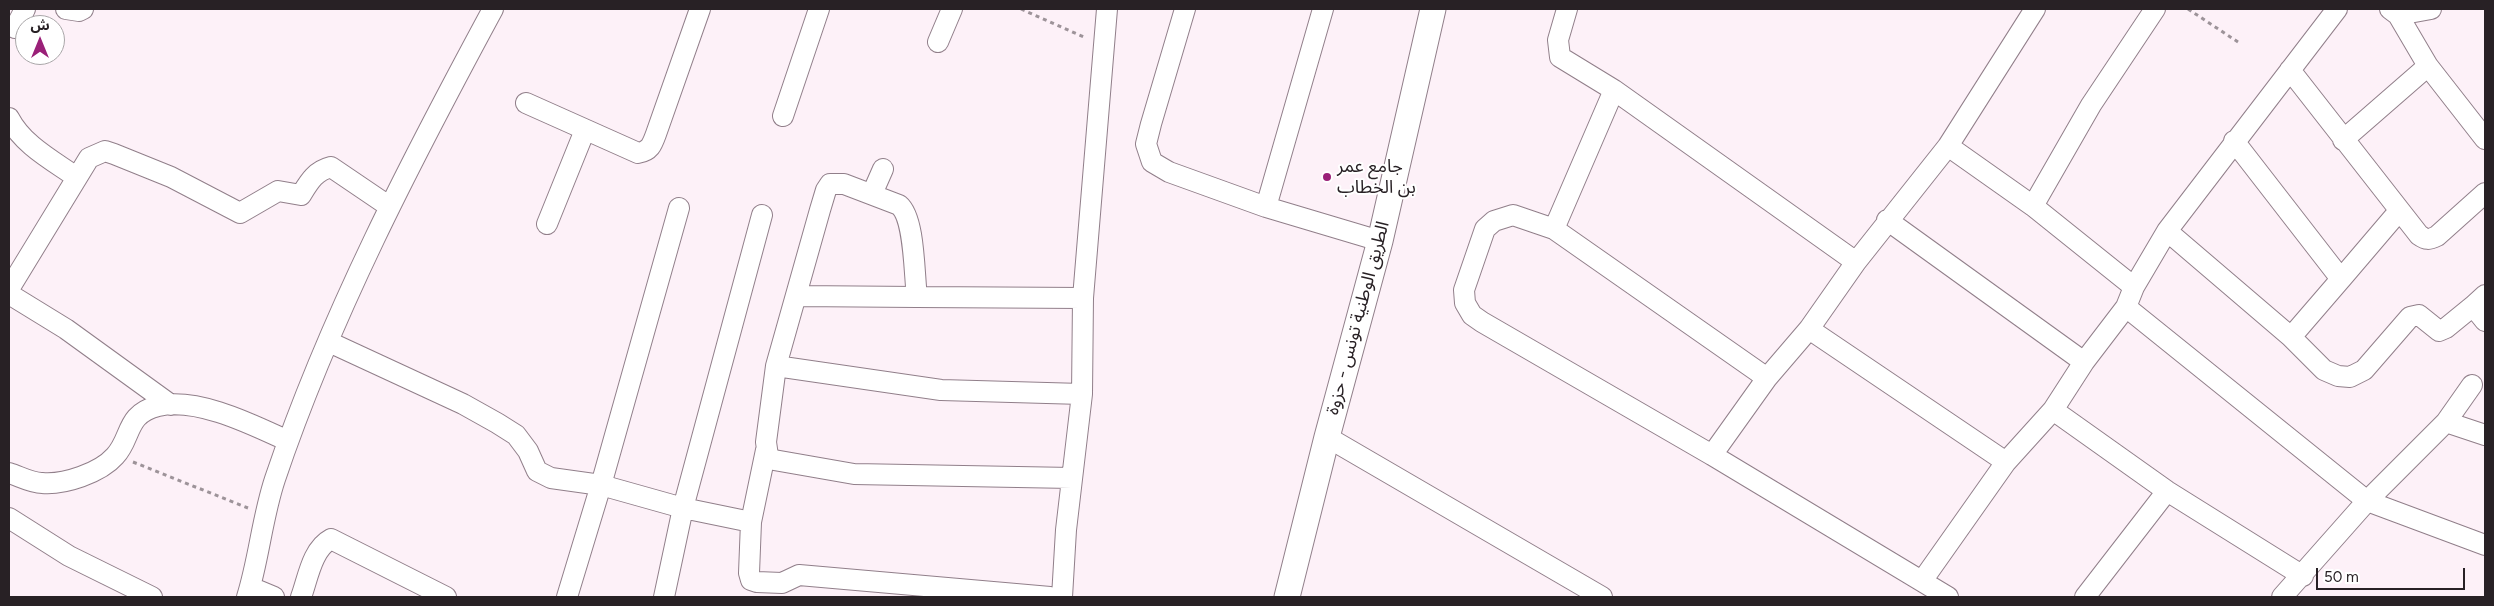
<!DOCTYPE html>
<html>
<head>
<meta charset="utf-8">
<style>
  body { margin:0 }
  #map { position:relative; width:2494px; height:606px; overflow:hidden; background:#fdf1f8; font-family:Figtree,"Noto Sans Arabic",sans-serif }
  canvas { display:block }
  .frame { position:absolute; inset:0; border:10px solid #282125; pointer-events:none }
  .north { position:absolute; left:15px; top:15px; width:50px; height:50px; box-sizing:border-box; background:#fff; border:1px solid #a9a6a8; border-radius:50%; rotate:0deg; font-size:14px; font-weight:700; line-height:20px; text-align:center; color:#282125 }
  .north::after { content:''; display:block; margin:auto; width:18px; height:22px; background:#9a2078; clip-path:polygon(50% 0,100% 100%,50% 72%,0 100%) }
  .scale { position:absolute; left:2316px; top:568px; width:149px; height:22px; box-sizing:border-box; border:2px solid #282125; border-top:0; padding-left:6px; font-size:15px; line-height:18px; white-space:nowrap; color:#282125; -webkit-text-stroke:4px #fff; paint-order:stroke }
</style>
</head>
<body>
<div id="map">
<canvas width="2494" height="606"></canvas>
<div class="frame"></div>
<div class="north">ش</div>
<div class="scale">50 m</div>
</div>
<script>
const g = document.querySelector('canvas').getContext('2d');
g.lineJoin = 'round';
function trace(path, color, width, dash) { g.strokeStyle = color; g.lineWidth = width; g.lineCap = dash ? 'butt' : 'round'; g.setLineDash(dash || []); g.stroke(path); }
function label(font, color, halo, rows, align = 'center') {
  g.font = font + ' Figtree,"Noto Sans Arabic",sans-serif'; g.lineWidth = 4; g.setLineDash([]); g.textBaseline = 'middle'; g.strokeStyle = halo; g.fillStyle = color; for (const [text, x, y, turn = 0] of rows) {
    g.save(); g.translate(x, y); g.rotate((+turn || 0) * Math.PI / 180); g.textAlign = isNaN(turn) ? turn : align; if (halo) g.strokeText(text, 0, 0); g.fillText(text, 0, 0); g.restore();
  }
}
const path = new Path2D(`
  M1021,9L1086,38
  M2188,9L2238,42
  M133,462L248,508`);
const minor = new Path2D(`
  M66,9L79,11L83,9
  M1185,9L1151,124L1146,144L1152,162L1169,172L1266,207L1380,241
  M1567,9L1558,40L1560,57L1614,90L1554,229L1513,215L1494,221L1485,229L1464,290L1465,303L1472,315L1482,322L1712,455L1767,378L1809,329L1856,262L1948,146
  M2035,9L1948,146L2033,206L2134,287L2126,307L2084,362L2053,410L2167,491L2303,576
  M2390,9L2398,15L2431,9
  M2398,15L2428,66L2485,139
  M15,28L25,9
  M938,42L952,9
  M2290,70L2419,235C2426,240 2429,240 2437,236L2485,193
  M1614,90L1856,262
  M526,103L638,153C650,151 652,145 656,134L700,9
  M783,116L819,9
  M9,118C23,145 52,160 76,177
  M2343,140L2428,66
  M2234,141L2341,279L2291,337
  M872,194L883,169
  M2033,206L2091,105L2155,9
  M1266,207L1323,9
  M1887,220L2084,362
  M547,224L585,130
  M1554,229L1767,378
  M2167,231L2291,337L2324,370L2338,376L2350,377L2364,370L2410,317L2419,315L2439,331L2446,328L2473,306
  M2341,279L2399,211
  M2134,287L2167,231L2337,9
  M9,289L89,158L105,151L114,154L171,177L240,213L278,191L301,195C309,182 315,171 331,167L390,207
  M9,294L66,329L171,405
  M2485,295L2473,306L2485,321
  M796,296L917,297
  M2126,307L2367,501L2485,545
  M1809,329L2006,462
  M329,342L463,404L497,423L516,435L528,451L537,471L551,478L601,485L679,208
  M776,366L941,390L1082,394
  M2446,422L2485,435
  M1327,437L1602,597
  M1712,455L1948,597
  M9,473C19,476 31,483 42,483C64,485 100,473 115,456C132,438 125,414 158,406C198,397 253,425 288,441
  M1072,478L854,474L774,460L768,456L766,442L776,366L820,210L826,190L830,184H844L899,205C915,218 914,275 917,297L1083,298
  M9,518L69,556L152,597
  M751,522L766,450
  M1922,581L2006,462L2053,410
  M250,587L274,597
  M247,597C259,559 262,518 275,479C330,316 412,159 493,9
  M301,597C308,578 312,549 331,539L446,597
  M567,597L601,485L683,508L751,522L749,573L751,580L757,582L782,583L799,575L1050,597
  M664,597L683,508L762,215
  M1062,597L1066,530L1082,394L1083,298L1107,9
  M2085,597L2167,491
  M2282,597L2367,501L2446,422L2472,385`);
const major = new Path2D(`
  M1287,597L1327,437L1380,241L1433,9`);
const markers = [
  [1327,177,5,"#9a2078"]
];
const poiNames = [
  ["جامع عمر",1337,167],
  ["بن الخطاب",1337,188]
];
const streetNames = [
  ["الطريق الوطنية تونس - حزوة",1358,318,-75]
];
trace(minor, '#917f8a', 22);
trace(major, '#917f8a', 27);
trace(path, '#9d9399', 3, [4, 4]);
trace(minor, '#fff', 20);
trace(major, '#fff', 25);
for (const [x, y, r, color] of markers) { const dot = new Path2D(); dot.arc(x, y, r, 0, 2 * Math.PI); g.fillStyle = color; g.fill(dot); trace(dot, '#fff', 2); }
label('18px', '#282125', '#fff', poiNames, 'left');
label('18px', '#282125', '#fff', streetNames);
</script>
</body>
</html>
